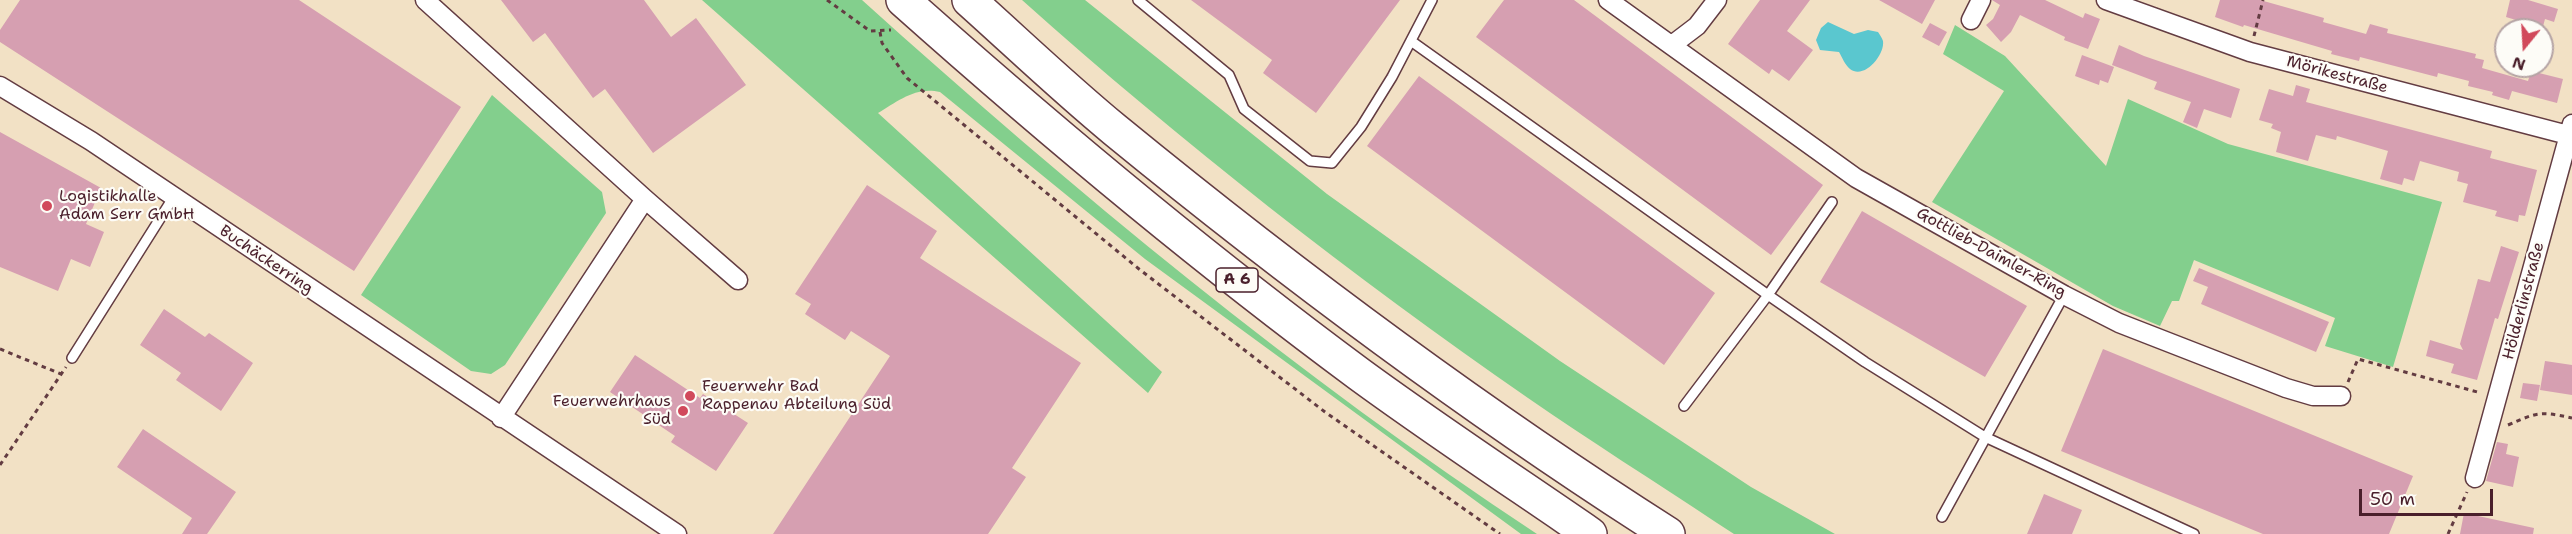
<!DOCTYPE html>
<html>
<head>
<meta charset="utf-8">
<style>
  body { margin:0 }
  #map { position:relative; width:2572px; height:534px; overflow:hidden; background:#f2e1c5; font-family:"Shantell Sans",sans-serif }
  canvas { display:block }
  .north { position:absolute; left:2494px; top:18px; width:60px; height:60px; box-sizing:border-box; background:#fdfcf7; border:2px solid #b5a4a5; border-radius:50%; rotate:198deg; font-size:16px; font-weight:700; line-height:24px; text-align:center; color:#4a1f2b }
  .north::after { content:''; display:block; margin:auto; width:21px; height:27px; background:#d1495b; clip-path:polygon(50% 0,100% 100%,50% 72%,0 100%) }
  .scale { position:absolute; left:2359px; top:489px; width:134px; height:27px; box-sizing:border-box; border:3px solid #4a1f2b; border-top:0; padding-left:8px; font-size:18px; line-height:21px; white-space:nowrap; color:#4a1f2b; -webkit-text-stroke:4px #fdfcf7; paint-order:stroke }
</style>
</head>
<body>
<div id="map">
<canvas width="2572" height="534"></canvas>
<div class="north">N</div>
<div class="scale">50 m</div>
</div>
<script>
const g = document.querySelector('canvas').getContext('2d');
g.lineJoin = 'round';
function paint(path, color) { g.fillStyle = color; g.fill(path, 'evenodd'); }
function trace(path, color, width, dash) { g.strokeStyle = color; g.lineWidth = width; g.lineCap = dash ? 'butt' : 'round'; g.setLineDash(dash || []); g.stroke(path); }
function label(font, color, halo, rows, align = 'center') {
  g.font = font + ' "Shantell Sans",sans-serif'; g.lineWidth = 4.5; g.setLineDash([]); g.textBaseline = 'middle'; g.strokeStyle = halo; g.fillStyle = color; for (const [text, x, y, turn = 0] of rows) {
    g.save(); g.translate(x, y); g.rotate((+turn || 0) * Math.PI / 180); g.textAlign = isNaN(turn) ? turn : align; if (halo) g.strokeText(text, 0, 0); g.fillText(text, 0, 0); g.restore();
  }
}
const green = new Path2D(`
  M702,0H862C1075,192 1297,376 1537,534H1521L1145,259L940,92C916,86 898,101 878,113L1162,372L1148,393Z
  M1022,0H1085L1327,194L1560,361L1751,487L1835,534H1734L1717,523C1654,481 1590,441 1528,398C1352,276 1182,143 1022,0Z
  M1955,25L2005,56L2106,166L2128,99L2228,144L2442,202L2393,367L2325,346L2335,318L2194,260L2179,301H2172L2160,326L2113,306L1932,202L2004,91L1943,54Z
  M492,95L602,192L606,213L505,365L491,374L471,371L361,295Z`);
const water = new Path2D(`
  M1828,22L1854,34L1868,30L1878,32C1880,35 1882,38 1883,41C1885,55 1864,80 1850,69C1845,65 1842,57 1839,52L1820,50L1816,40L1821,28Z`);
const building = new Path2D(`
  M20,0H299L461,107L354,271L0,42V30Z
  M501,0H644L671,37L696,18L746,85L653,153L605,89L593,98L545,33L533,42Z
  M1191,0H1400L1316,113L1263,73L1272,60Z
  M1504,0H1574L1823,185L1771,255L1476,37Z
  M1760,0H1810L1787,31L1813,50L1789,81L1772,69L1769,74L1728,44Z
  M1879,0H1935L1922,24Z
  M1992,0H2045L2083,18L2085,13L2100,19L2088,49L2064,40L2065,37L2020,15L2011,32L2001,42L1986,25L1993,19L2000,5Z
  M2220,0H2260L2324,18L2323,22L2366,34L2370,24L2388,29L2387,33L2476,54L2475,58L2484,60L2482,68L2528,81L2531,71L2563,79L2557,103L2512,91L2509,100L2492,95L2493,92L2468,86L2469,81L2438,73L2437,77L2360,57L2359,61L2331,54L2332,51L2244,25L2243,27L2215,17Z
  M2510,0H2528L2558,9L2554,22L2545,19L2542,30L2514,27L2516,20L2506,17Z
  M1930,23L1947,32L1939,46L1922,37Z
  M2119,45L2144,56L2240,89L2231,118L2204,109L2197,128L2183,122L2191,102L2154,89L2157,82L2112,65Z
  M2082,55L2114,67L2108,83L2100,80L2099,85L2075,76Z
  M1419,76L1715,293L1664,365L1367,146Z
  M2296,85L2310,89L2306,102L2492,151L2490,158L2537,170L2525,216L2519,215L2518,222L2495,216L2497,211L2463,202L2468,184L2457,181L2459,172L2420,161L2414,181L2404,178L2402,185L2380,179L2388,151L2337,136L2336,140L2316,135L2308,161L2276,152L2281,132L2271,128L2273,124L2259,120L2269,89L2293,96Z
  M0,132L101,188L86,224L104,232L90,267L71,259L58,291L0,267Z
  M867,185L937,231L920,258L1081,363L1012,468L1026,477L988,534H773L890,356L851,331L845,340L805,314L811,304L795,294Z
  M1862,211L2027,306L1985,377L1820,282Z
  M2501,246L2519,252L2498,319L2495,318L2477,380L2451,373L2454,364L2426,356L2430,340L2463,350L2460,344L2478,279L2490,282Z
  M2199,268L2329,322L2316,352L2201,304L2208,287L2193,281Z
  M164,309L205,337L209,333L253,363L221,411L176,380L181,373L140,345Z
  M2103,349L2413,476L2389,534H2263L2061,451Z
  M635,355L700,398L703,394L748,423L716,471L671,442L675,436L610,392Z
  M2545,361L2572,365V395L2540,390Z
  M2523,383L2540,385L2537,401L2520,398Z
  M143,429L236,492L207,534H182L192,518L117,467Z
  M2497,442L2508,444L2506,454L2519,457L2513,487L2486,481Z
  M2044,494L2082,510L2072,534H2027Z
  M2464,513L2534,528L2533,534H2460Z`);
const path = new Path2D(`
  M827,0L870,31L891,30
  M880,32L882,43L907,78L1139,269L1325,412L1500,534
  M2254,36L2263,0
  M0,349L61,374
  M2348,382L2358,359L2481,393
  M2508,425C2538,412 2540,411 2572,418
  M0,465L66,367
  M2448,534L2467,492`);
const lane = new Path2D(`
  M1138,0L1229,75L1244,109L1310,161L1332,163L1361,127L1392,77L1432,0
  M1411,41L1768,295L1865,362L1985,437L2194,534
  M72,358L173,198
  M1684,406L1768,295L1832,202
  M1942,517L2064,295`);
const street = new Path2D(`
  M425,0L645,199L738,280
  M1608,0L1856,178L2064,295L2119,323L2286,388L2313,396H2341
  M2106,0L2250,52L2572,136
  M1971,20L1981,0
  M1672,45L1697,26L1717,0
  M0,86L91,141L677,534
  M501,418L645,199
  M2475,478L2572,124`);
const highway = new Path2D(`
  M903,0C1050,131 1201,257 1359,374C1434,429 1513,481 1590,534
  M969,0C1017,43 1064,88 1115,130C1291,274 1475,411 1668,534`);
const markers = [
  [47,206,6,"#d1495b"],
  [690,396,6,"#d1495b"],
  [683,411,6,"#d1495b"]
];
const shields = [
  [1237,280,42]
];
const shieldNames = [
  ["A 6",1237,280]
];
const streetNames = [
  ["Mörikestraße",2337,75,15],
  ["Gottlieb-Daimler-Ring",1991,253,29],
  ["Buchäckerring",266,260,34],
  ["Hölderlinstraße",2524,301,-75]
];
const poiNames = [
  ["Logistikhalle",59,197],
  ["Adam Serr GmbH",59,215],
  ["Feuerwehr Bad",702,387],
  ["Rappenau Abteilung Süd",702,405],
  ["Feuerwehrhaus",671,402,"right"],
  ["Süd",671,420,"right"]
];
paint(green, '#83cf8d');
paint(water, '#5ac7cf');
paint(building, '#d69fb1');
trace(lane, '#633c42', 12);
trace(street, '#633c42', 21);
trace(highway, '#633c42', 36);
trace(path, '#633c42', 3, [4.5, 4.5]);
trace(lane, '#fff', 9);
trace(street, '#fff', 18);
trace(highway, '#fff', 33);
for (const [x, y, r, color] of markers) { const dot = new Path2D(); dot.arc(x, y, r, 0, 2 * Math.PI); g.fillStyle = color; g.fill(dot); trace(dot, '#fdfcf7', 2); }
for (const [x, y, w] of shields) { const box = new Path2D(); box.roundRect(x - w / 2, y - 12, w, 24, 4.5); g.fillStyle = '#fdfcf7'; g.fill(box); trace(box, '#4a1f2b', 1.5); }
label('bold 15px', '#4a1f2b', null, shieldNames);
label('16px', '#4a1f2b', '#fdfcf7', streetNames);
label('16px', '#4a1f2b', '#fdfcf7', poiNames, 'left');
</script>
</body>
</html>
